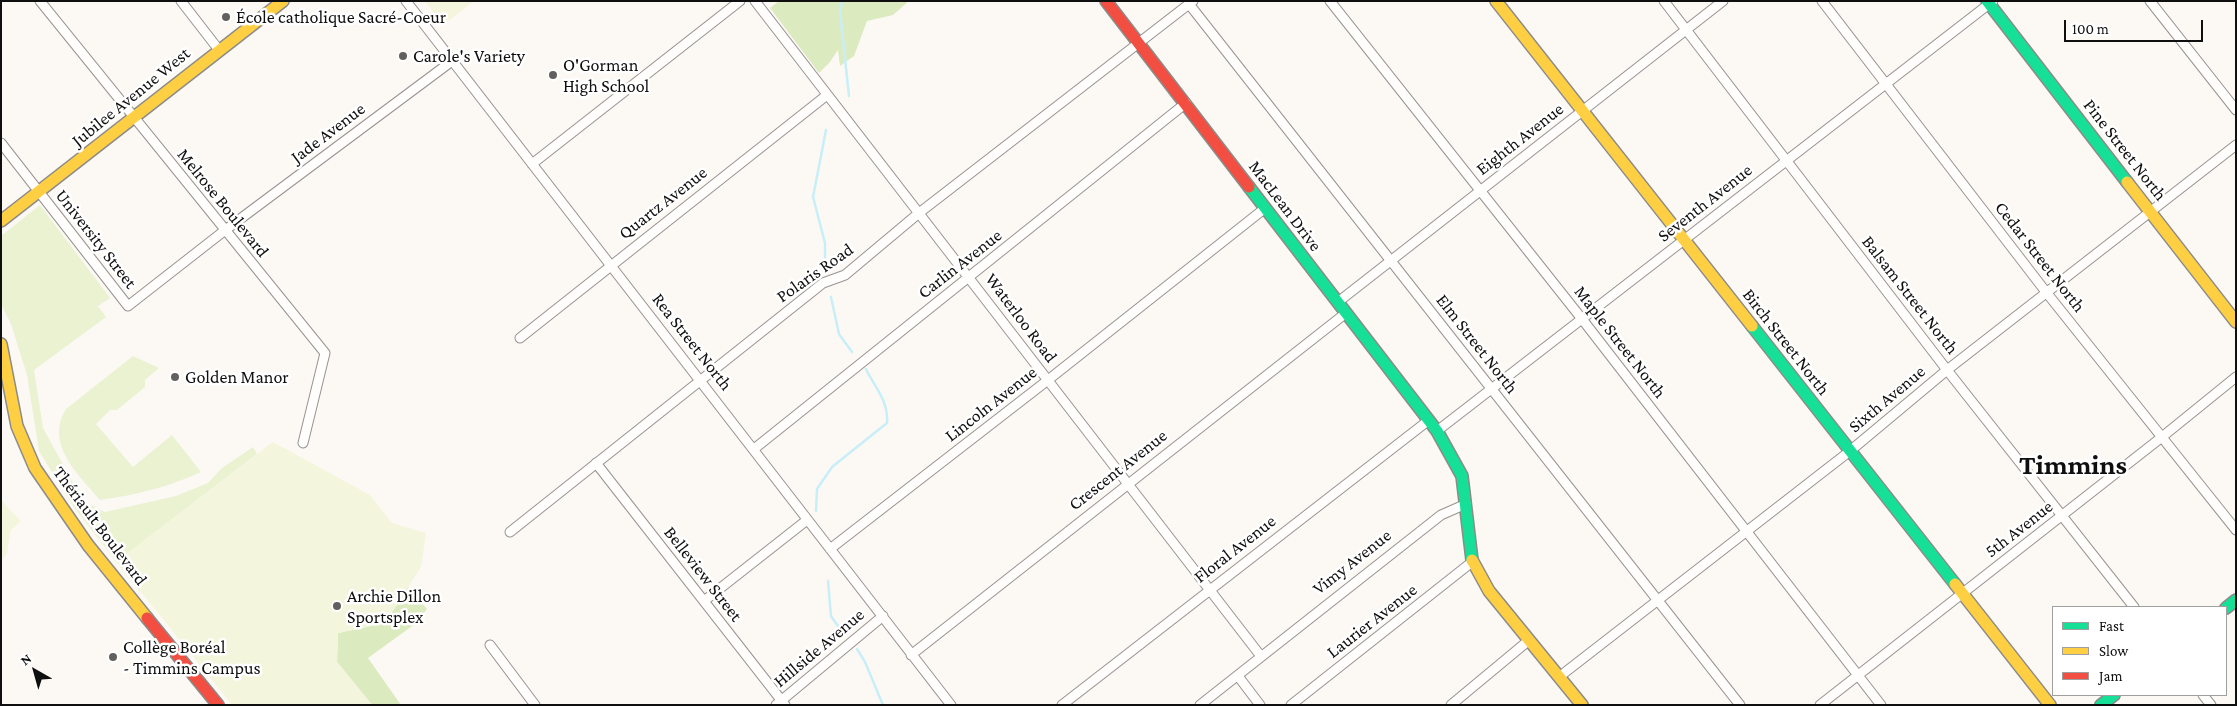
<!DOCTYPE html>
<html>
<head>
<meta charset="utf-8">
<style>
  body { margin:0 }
  #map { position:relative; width:2237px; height:706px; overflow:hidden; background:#fcf9f4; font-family:"Crimson Pro",serif }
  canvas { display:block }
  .frame { position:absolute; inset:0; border:2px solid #0f0f0f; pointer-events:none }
  .legend { position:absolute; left:2052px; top:606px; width:175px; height:90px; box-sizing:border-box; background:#fff; border:1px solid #9f9f9f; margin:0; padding:6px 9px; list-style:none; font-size:15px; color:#0f0f0f }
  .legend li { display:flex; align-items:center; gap:10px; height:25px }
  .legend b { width:25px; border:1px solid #9f9f9f }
  .north { position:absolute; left:10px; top:646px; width:50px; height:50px; -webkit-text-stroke:4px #fff; paint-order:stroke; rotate:322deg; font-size:14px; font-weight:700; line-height:20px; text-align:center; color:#0f0f0f }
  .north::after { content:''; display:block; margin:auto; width:18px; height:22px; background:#0f0f0f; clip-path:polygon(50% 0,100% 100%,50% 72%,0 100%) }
  .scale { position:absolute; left:2064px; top:20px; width:139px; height:22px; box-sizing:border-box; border:2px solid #0f0f0f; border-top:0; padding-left:6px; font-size:15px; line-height:18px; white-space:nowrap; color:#0f0f0f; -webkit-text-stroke:4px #fff; paint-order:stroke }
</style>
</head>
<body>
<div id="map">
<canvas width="2237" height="706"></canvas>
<div class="frame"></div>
<ul class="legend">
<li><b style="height:6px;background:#16e098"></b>Fast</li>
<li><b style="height:6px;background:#ffcf43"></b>Slow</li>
<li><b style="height:6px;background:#f24e42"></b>Jam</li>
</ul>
<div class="north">N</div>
<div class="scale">100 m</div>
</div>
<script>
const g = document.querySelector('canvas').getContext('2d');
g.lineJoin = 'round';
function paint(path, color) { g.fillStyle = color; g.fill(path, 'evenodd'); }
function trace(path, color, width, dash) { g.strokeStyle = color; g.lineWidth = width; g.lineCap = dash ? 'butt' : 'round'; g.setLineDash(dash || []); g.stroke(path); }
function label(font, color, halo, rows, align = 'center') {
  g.font = font + ' "Crimson Pro",serif'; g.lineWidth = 5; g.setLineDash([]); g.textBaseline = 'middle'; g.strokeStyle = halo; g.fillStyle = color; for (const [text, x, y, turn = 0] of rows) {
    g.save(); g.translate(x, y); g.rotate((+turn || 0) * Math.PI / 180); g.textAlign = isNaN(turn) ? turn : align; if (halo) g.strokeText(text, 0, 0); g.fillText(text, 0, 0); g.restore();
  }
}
const green = new Path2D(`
  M40,205L110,298L98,306L106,317L34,370L43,428L83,501L105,512L176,496L208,483L222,468L253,447L257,454L128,553L149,583L139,591L73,506L39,451L27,375L11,324L1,304V236Z
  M133,356L159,368L145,380V387L117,410H110L96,424L133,467L172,435L201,472C169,487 135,495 100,500C79,475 44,444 66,409Z`);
const forest = new Path2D(`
  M779,1H909L893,15L867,21L854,56L840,66L838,50L830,62L819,73L770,8Z
  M408,587L427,609L415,624L368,658L401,705H372L337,662L338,633L385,623Z`);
const pitch = new Path2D(`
  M425,1H474L443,25Z
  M273,442L370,495L392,523L426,533L421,567L385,623L338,633L337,662L372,705H232L116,561L128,553Z
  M1,500L21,521L11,530L7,553L1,562Z`);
const stream = new Path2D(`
  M842,1L840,12L849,96
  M825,273V243L813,197L826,130
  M831,297L839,334L852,352
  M816,511L817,489L832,467L887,423C889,401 875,388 866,369
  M828,581L831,616L842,632
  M857,649L865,662L883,705`);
const street = new Path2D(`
  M40,1L325,353L303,443
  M181,1L219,50
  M406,1L951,705
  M755,1L1260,655
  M1330,1L1582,319L1881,705
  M1664,1L1947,370L2134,607
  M1822,1L2046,292L2236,530
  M2150,1L2236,110
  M1189,4L1740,705
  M1,143L128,306L224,231L452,61
  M532,164L740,1
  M1338,302L1723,1
  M520,338L827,95
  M1437,431L1993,1
  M754,449L1186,103
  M596,463L785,705
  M510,532L823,283L845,275L919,213L1193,1
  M830,549L1048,380L1264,209
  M704,601L807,520
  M490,645L535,705
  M911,655L1346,313
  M1238,676L1260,705
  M1559,677L1850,451L1947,370L2236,145
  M2203,695L2211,705
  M776,705L883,616
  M1062,705L1429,420
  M1200,705L1441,515L1466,504
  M1291,705L1472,562
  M1451,705L1528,641
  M1820,705L2162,437L2236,377`);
const fast = new Path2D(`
  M1987,1L2127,182
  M1249,187L1437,431L1462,476L1472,560
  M1752,326L1955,584
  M2226,608L2236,600
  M2101,705L2114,695`);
const slow = new Path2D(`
  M1496,1L1752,326
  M2127,182L2236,322
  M1,221L283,1
  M1,344L17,426L35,468L88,545L147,618
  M1472,560L1489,591L1582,705
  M1955,584L2050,705`);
const jam = new Path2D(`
  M1106,1L1249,187
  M147,618L218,705`);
const markers = [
  [226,17,5,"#62615f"],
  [403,56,5,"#62615f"],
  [553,75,5,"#62615f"],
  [175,377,5,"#62615f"],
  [337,606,5,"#62615f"],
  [113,657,5,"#62615f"]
];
const poiNames = [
  ["École catholique Sacré-Coeur",236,17],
  ["Carole's Variety",413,56],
  ["O'Gorman",563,65],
  ["High School",563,86],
  ["Golden Manor",185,377],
  ["Archie Dillon",347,596],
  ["Sportsplex",347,617],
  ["Collège Boréal",123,647],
  ["- Timmins Campus",123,668]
];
const streetNames = [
  ["Jubilee Avenue West",131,97,-39],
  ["Jade Avenue",328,133,-37],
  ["Eighth Avenue",1520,139,-38],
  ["Pine Street North",2125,150,52],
  ["Melrose Boulevard",223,203,51],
  ["Quartz Avenue",663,203,-38],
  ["Seventh Avenue",1705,203,-38],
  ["MacLean Drive",1285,206,53],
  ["University Street",96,239,52],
  ["Cedar Street North",2040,257,52],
  ["Carlin Avenue",960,264,-38],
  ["Polaris Road",815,273,-35],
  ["Balsam Street North",1910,295,52],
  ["Waterloo Road",1021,318,53],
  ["Rea Street North",692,342,52],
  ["Maple Street North",1620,342,52],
  ["Birch Street North",1786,342,52],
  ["Elm Street North",1477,344,52],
  ["Sixth Avenue",1887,399,-40],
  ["Lincoln Avenue",991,404,-38],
  ["Crescent Avenue",1118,470,-38],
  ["Thériault Boulevard",100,526,53],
  ["5th Avenue",2019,529,-38],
  ["Floral Avenue",1235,549,-38],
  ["Vimy Avenue",1352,562,-38],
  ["Belleview Street",703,574,52],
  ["Laurier Avenue",1372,621,-38],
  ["Hillside Avenue",819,648,-40]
];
const townNames = [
  ["Timmins",2073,465]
];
paint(green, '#eaf2d2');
paint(forest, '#dceac0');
paint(pitch, '#f3f6dc');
trace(stream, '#c8eef8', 2.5);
trace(street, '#969492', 11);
trace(fast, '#8c8b89', 14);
trace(slow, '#8c8b89', 14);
trace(jam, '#8c8b89', 14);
trace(street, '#fffefd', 9);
trace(fast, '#16e098', 11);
trace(slow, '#ffcf43', 11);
trace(jam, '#f24e42', 11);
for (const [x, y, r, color] of markers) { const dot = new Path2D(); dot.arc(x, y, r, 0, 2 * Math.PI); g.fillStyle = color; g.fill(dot); trace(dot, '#fff', 2); }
label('18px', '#0f0f0f', '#fff', poiNames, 'left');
label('18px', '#0f0f0f', '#fff', streetNames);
label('bold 28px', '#0f0f0f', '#fff', townNames);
</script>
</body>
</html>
